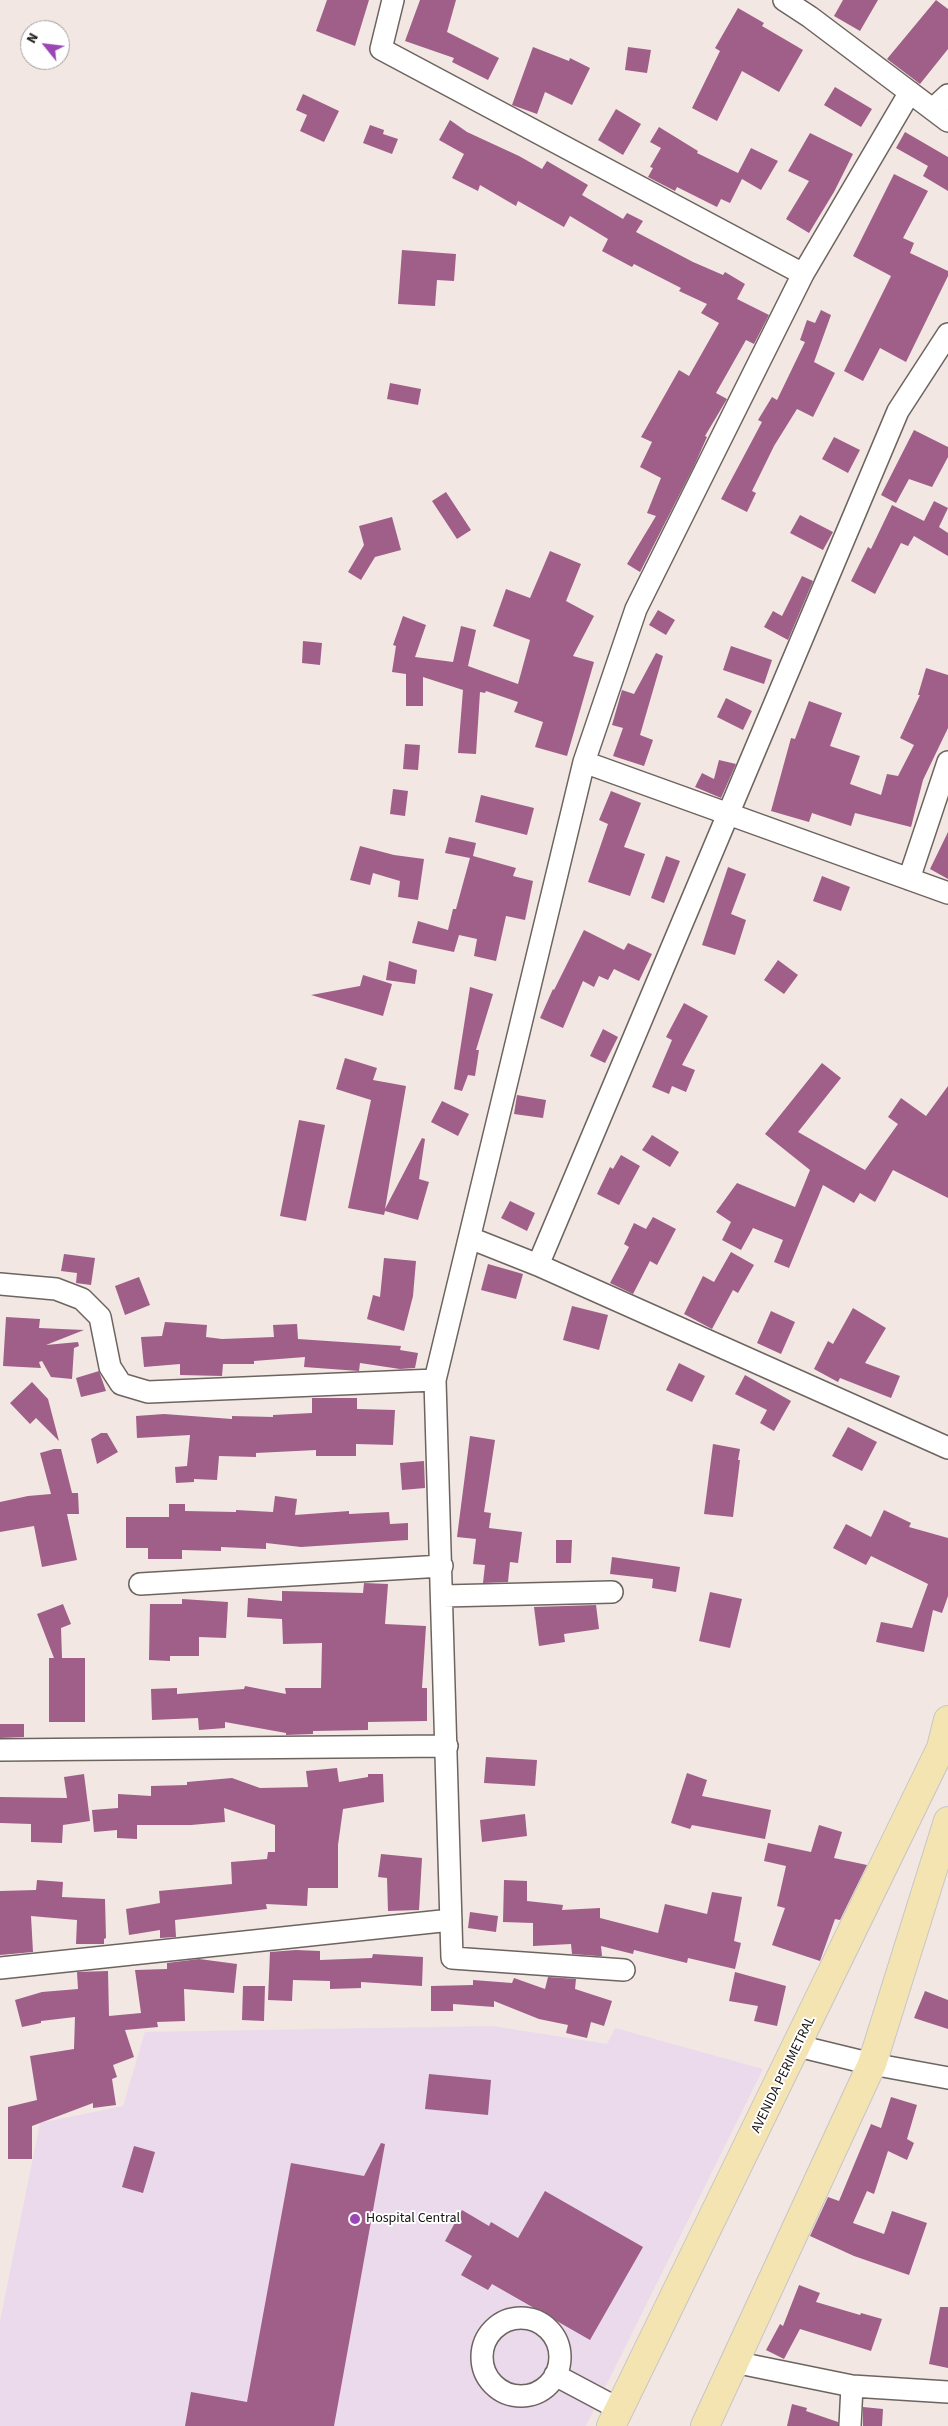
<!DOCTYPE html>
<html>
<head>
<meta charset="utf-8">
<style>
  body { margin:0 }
  #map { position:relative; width:948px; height:2426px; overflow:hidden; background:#f2e7e3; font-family:"Source Sans 3",sans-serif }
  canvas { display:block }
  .north { position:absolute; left:20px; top:20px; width:50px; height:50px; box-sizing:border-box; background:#fff; border:1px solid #a2a1a0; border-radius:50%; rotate:299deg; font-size:14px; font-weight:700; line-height:20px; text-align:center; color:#161311 }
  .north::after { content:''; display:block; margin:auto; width:18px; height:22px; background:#9a47b5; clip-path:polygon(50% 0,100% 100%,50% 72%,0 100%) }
</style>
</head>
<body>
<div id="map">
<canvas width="948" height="2426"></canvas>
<div class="north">N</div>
</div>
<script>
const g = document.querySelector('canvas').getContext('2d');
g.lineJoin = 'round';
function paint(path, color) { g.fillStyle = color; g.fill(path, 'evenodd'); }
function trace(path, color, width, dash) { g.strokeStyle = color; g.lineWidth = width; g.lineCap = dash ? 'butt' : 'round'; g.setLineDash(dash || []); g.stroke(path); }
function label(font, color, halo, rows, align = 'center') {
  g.font = font + ' "Source Sans 3",sans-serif'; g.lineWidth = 4; g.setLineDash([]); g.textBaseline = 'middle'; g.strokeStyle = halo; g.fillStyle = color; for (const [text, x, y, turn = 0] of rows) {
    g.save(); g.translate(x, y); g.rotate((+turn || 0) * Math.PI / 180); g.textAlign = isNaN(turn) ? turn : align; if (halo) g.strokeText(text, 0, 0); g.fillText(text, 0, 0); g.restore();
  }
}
const medical = new Path2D(`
  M492,2026L607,2044L615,2028L763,2069L586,2426H0V2321L40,2123L123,2106L145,2032Z`);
const building = new Path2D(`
  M327,0H369L355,46L316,31Z
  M420,0H456L447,32L499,58L488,80L452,62L454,58L405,41Z
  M843,0H878L860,31L834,16Z
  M936,0L948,9V49L920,84L887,59Z
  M738,8L764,23L762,26L803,50L779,92L742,71L717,121L692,108L720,51L715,48Z
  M533,47L569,61L570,58L590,68L572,105L545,92L537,114L512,105Z
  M628,47L651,50L647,73L625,70Z
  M835,87L872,109L861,127L824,105Z
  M303,94L339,111L324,142L300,131L307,115L296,110Z
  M616,109L641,124L623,155L598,140Z
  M450,120L467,132L519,156L542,169L547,161L588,185L582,195L623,219L627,213L643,221L636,232L693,262L723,275L725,272L745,284L737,299L769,315L754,344L746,340L716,393L727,399L705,436L707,437L694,466L640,572L627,564L656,516L647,513L661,478L640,467L652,442L641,437L679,370L689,376L719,323L701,313L707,304L679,291L681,288L634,264L632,267L602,251L608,239L570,216L564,227L518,201L516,206L480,185L478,191L452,178L464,154L439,140Z
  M370,125L384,130L383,134L398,139L392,154L363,143Z
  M659,127L698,151L697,153L738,173L751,148L778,161L761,190L742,179L730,203L721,199L717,207L677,187L675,191L648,177L653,168L650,167L661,148L650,142Z
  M905,132L948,157V191L923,176L928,166L896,148Z
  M810,133L853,154L834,192L809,233L786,219L809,181L788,171Z
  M894,174L928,191L903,238L914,243L910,253L948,271V276L906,362L880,348L863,381L844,371L891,276L853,256Z
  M402,250L456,254L454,281L437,280L435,306L398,304Z
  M821,310L831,315L814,362L835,373L813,417L797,409L774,446L752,491L756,493L747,512L721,499L762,422L758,420L772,397L777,400L805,342L800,340L807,320L815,323Z
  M390,383L421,389L418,405L387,399Z
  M914,430L948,447V457L932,487L909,479L896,503L881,495Z
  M834,437L860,450L848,473L822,459Z
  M446,492L471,530L457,539L432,501Z
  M934,501L948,508L939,527L948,533V556L914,536L908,546L901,543L875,594L851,581L868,547L871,549L892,505L924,521Z
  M800,515L833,532L823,550L790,533Z
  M392,517L401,550L375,557L361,580L348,572L364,545L359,526Z
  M550,551L581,564L566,601L594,616L573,656L594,662L567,756L535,747L543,722L514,712L518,702L486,691L485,693L480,692L476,754L458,753L463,690L423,677V706H406V674L392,672L396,646L393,645L403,616L426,625L415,657L453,662L461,626L476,630L468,666L518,684L530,640L493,626L506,589L530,598Z
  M802,576L813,581L788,640L764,627L773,611L782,616Z
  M658,610L675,620L666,635L649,625Z
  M303,641L322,643L320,665L302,663Z
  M731,646L772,660L764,684L723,670Z
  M656,653L663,656L640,735L653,740L644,766L613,756L623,728L612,725L622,690L634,694Z
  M926,668L948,675V728L923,780L911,827L855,813L851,826L812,813L809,822L771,811L791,738L795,739L809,701L842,713L830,746L860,756L850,784L881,795L887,774L898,776L914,745L900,738L920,695H918Z
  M726,698L752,711L743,730L717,717Z
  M405,744L420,745L418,770L403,769Z
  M719,760L736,764L721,798L695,787L702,773L714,779Z
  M393,789L408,791L405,816L390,814Z
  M611,791L641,803L624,847L645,854L630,896L588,882L608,824L599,820Z
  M481,795L534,808L527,835L475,822Z
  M948,832V879L930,869Z
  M449,837L476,843L473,856L516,868L513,876L533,881L525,920L506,916L496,961L474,956L477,939L459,935L454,952L412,943L418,921L448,930L453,909H456L470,858L445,853Z
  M360,846L394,855L424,859L418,900L398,897L400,881L373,873L370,885L350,880Z
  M666,856L680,861L664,903L651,898Z
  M728,867L746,874L731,914L746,920L735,955L702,945Z
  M822,876L850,887L841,911L813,901Z
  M584,930L624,950L628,943L652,954L639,981L614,969L608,980L599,976L594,987L583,981L563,1028L540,1018L553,989L554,990Z
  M778,960L798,975L784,994L764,980Z
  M389,961L417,970L415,984L386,980Z
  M363,975L392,984L383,1016L311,995L360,986Z
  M470,987L493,994L476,1050H479L475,1076L468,1075L462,1091L454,1089Z
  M684,1003L708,1016L682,1065L695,1070L686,1092L672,1086L669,1094L652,1087L672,1040L666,1037Z
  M603,1029L618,1037L605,1063L590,1056Z
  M345,1058L377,1068L373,1080L406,1086L385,1209L422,1138L425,1139L419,1179L429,1182L418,1220L385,1211L384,1215L348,1208L371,1100L336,1089Z
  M822,1063L841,1078L798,1132L865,1170L898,1124L888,1117L901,1098L926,1116L948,1086V1198L893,1170L875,1202L860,1193L854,1203L823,1185L789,1268L774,1262L783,1240L753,1228L741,1250L722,1240L731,1222L716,1212L737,1183L795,1207L810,1170L765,1134Z
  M517,1095L546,1100L543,1118L514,1114Z
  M442,1101L469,1114L458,1136L431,1122Z
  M299,1120L325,1125L306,1221L280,1216Z
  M652,1135L679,1152L670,1167L642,1150Z
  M621,1155L640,1166L619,1205L597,1194L610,1167L613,1169Z
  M510,1201L535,1213L527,1231L501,1218Z
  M653,1217L676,1229L657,1265L650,1261L633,1294L610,1283L629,1247L624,1244L634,1223L646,1229Z
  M731,1252L754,1265L738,1293L733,1290L712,1329L684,1314L703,1276L714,1282Z
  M64,1254L95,1258L91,1285L76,1283L77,1273L61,1271Z
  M384,1258L416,1261L413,1296L404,1331L367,1319L373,1295L380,1297Z
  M488,1264L523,1274L516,1299L481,1290Z
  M139,1277L150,1305L125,1315L115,1286Z
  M572,1306L608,1315L599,1350L563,1340Z
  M853,1308L886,1328L865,1363L900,1376L891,1398L840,1378L838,1382L814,1369L828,1341L833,1344Z
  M771,1311L795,1322L781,1354L757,1343Z
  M6,1317L40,1319L39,1328L84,1330L46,1345L78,1342L79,1346L74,1348L72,1379L51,1377L42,1361L39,1362L41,1368L3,1366Z
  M165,1322L207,1325L206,1337L222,1339L274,1337L273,1325L297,1324L298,1339L401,1346L400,1350L418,1353L415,1368L400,1369L360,1363L359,1371L304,1367L305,1357L254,1361V1364H223L222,1376L180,1375V1364L144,1367L141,1337L162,1336Z
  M679,1363L705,1376L692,1402L666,1390Z
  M99,1371L106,1391L81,1397L76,1378Z
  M745,1375L791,1401L774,1431L760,1423L767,1410L735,1394Z
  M32,1382L48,1399L59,1441L36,1418L30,1424L10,1403Z
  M312,1398H357V1409L395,1410L393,1445L356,1444V1456H316V1450L256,1453V1457L219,1456L217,1480L194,1479V1482L176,1483L175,1467L187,1466L190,1435L137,1438L136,1416L164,1414L232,1419V1416L273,1417V1415L312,1413Z
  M848,1427L877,1442L862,1471L832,1456Z
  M101,1433H107L118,1452L97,1464L91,1439Z
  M470,1436L495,1440L484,1512L491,1513L489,1528L522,1532L518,1563L510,1562L508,1582L483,1583L485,1565L473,1564L476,1539L457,1537Z
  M713,1444L740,1449L738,1460H740L733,1517L704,1514Z
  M54,1449H61L72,1493H78L79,1514H67L77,1560L42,1567L34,1526L0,1532V1502L28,1496L51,1494L40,1453Z
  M424,1461L425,1488L402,1490L400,1463Z
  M275,1496L297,1499L295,1515L349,1511V1514L389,1512L390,1524L408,1523V1540L301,1547L266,1543V1549L221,1547V1551L182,1550V1559H148V1548H126V1517H169V1504H185V1511L236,1512V1510L273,1512Z
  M884,1510L911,1523L909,1527L948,1538V1596L942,1613L933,1610L924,1652L876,1642L881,1622L912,1628L928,1584L871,1556L866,1565L833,1548L846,1524L871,1537Z
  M556,1540H572L571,1563H556Z
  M612,1557L680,1567L676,1592L652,1588L653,1579L610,1574Z
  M364,1583L388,1584L385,1624L426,1626L422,1688H427V1721L368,1722V1730L313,1731V1734L286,1735V1733L225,1722V1728L199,1730L198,1718L152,1720L151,1689L177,1688V1694L244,1689L245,1686L286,1694L285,1688H321L322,1643L283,1644L282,1619L247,1617L248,1598L282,1601V1591L363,1593Z
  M710,1592L742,1599L730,1648L699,1641Z
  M182,1599L228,1602L226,1638L199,1637V1656H170V1661L149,1660L150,1604H182Z
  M63,1604L71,1624L61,1628L62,1658H85V1722H49V1658H54L37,1614Z
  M596,1605L599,1629L564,1634L565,1642L539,1646L534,1607Z
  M0,1724H24V1737L0,1738Z
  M486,1757L537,1760L535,1786L484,1783Z
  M337,1768L339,1782L368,1777V1774H383L384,1802L343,1809L338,1845V1888H308L307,1906L266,1904L267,1909L175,1920L176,1937L160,1938V1930L129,1935L126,1909L160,1903L159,1891L232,1884L231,1862L267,1859L268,1852H275V1825L224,1808L225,1822L191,1825H137V1839L117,1838V1830L94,1832L92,1810L118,1808V1794L151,1796V1786L187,1785V1782L232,1778L260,1788L308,1787L306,1771Z
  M687,1773L707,1780L702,1796L771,1810L765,1839L692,1825L690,1829L671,1823Z
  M84,1774L90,1821L63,1825L62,1843L31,1842V1824L0,1823V1797L67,1798L64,1777Z
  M525,1814L527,1836L482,1842L480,1820Z
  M819,1825L842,1832L834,1858L867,1865L840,1920L835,1919L820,1961L772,1945L785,1908L777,1906L786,1866L764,1861L768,1843L811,1852Z
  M381,1854L422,1858L419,1910L388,1911L387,1878L378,1877Z
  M37,1880L63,1882L62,1897L105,1899L106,1938L104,1939V1944H76L77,1920L31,1916L33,1952L0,1955V1891L36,1890Z
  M504,1880L527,1881V1901L563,1905L562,1910L600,1908V1918L658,1933L665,1904L707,1914L712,1892L742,1897L734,1941L741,1943L735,1969L688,1958L687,1963L634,1950L633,1954L601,1946L602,1956H598L572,1954L571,1944L533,1946V1923L503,1922Z
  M470,1912L498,1916L496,1932L468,1928Z
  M296,1950L320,1951V1960L372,1958L373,1954L423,1957L422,1986L361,1982V1988L330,1989V1981L293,1980L292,2001L268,2000L270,1952Z
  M199,1959L237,1964L234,1993L184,1989L185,2021L157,2022L158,2027L125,2030L134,2057L113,2065L117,2077L112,2079L116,2105L93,2108V2103L32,2126V2159H8V2107L37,2100L30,2056L74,2049L75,2017L41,2021V2023L22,2027L15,2000L42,1992L78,1989L77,1972L108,1971L109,2016L141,2013L135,1970L167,1969V1963Z
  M735,1972L786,1986L777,2026L754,2021L758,2006L729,2001Z
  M548,1977L576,1979L575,1989L612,2001L604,2026L591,2022L587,2038L566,2033L568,2025L539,2019L494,2001V2007L453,2004V2011H431V1986L473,1985V1980L512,1983L514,1978L545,1989Z
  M243,1986H265L264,2021L242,2020Z
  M925,1991L948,2000V2029L914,2018Z
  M429,2074L491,2080L488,2115L425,2109Z
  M891,2097L917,2105L907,2139L914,2143L907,2160L888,2151L874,2194L867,2191L853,2223L884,2234L892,2211L927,2223L909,2275L854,2256L810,2236L828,2197L839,2201L871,2124L881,2128Z
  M381,2143L385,2144L334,2426H185L191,2392L247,2402L291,2163L364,2176Z
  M134,2146L155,2152L143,2193L122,2187Z
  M545,2191L643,2247L590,2340L492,2284L488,2290L461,2275L472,2256L445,2241L462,2210L489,2226L491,2222L518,2238Z
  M799,2285L820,2293L816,2302L860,2315L861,2313L882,2319L871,2351L800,2329L784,2359L766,2350L780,2324L783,2326Z
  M940,2307H948V2368L929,2364Z
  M792,2404L807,2408L806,2411L838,2422V2426H787Z
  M863,2407L883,2409L882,2426H863Z`);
const minor = new Path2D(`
  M393,0L381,49L803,274
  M784,0L810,17L948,121
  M933,109L948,95
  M584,762L948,893
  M909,879L948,762
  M470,1238L538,1265L948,1448
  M538,1265L898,411L948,334
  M0,1284L56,1289L82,1299L100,1317L110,1367L121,1384L148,1392L435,1380
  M140,1584L442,1566
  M443,1596L612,1592
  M0,1750L447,1746
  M0,1968L451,1920
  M624,1970L452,1958L435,1380L584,762L636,609L803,274L910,92
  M798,2046L872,2064L948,2078
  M482 2357a39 39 0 1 1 78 0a39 39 0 1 1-78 0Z
  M734,2362L852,2386L948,2392
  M555,2375L619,2409
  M850,2426L852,2386`);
const major = new Path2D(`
  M611,2426L941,1748L948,1720
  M705,2426L872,2064L948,1821`);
const markers = [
  [355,2219,6,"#9a47b5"]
];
const streetNames = [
  ["AVENIDA PERIMETRAL",784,2075,-64]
];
const poiNames = [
  ["Hospital Central",366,2219]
];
paint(medical, '#eadaec');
paint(building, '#9f5f88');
trace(minor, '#6d6460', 24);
trace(major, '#c7c6c6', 30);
trace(minor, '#fff', 21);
trace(major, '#f4e4b1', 28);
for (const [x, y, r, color] of markers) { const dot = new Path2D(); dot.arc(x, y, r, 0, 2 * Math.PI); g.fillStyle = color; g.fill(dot); trace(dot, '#fff', 2); }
label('14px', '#161311', '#fff', streetNames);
label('14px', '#161311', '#fff', poiNames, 'left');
</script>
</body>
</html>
